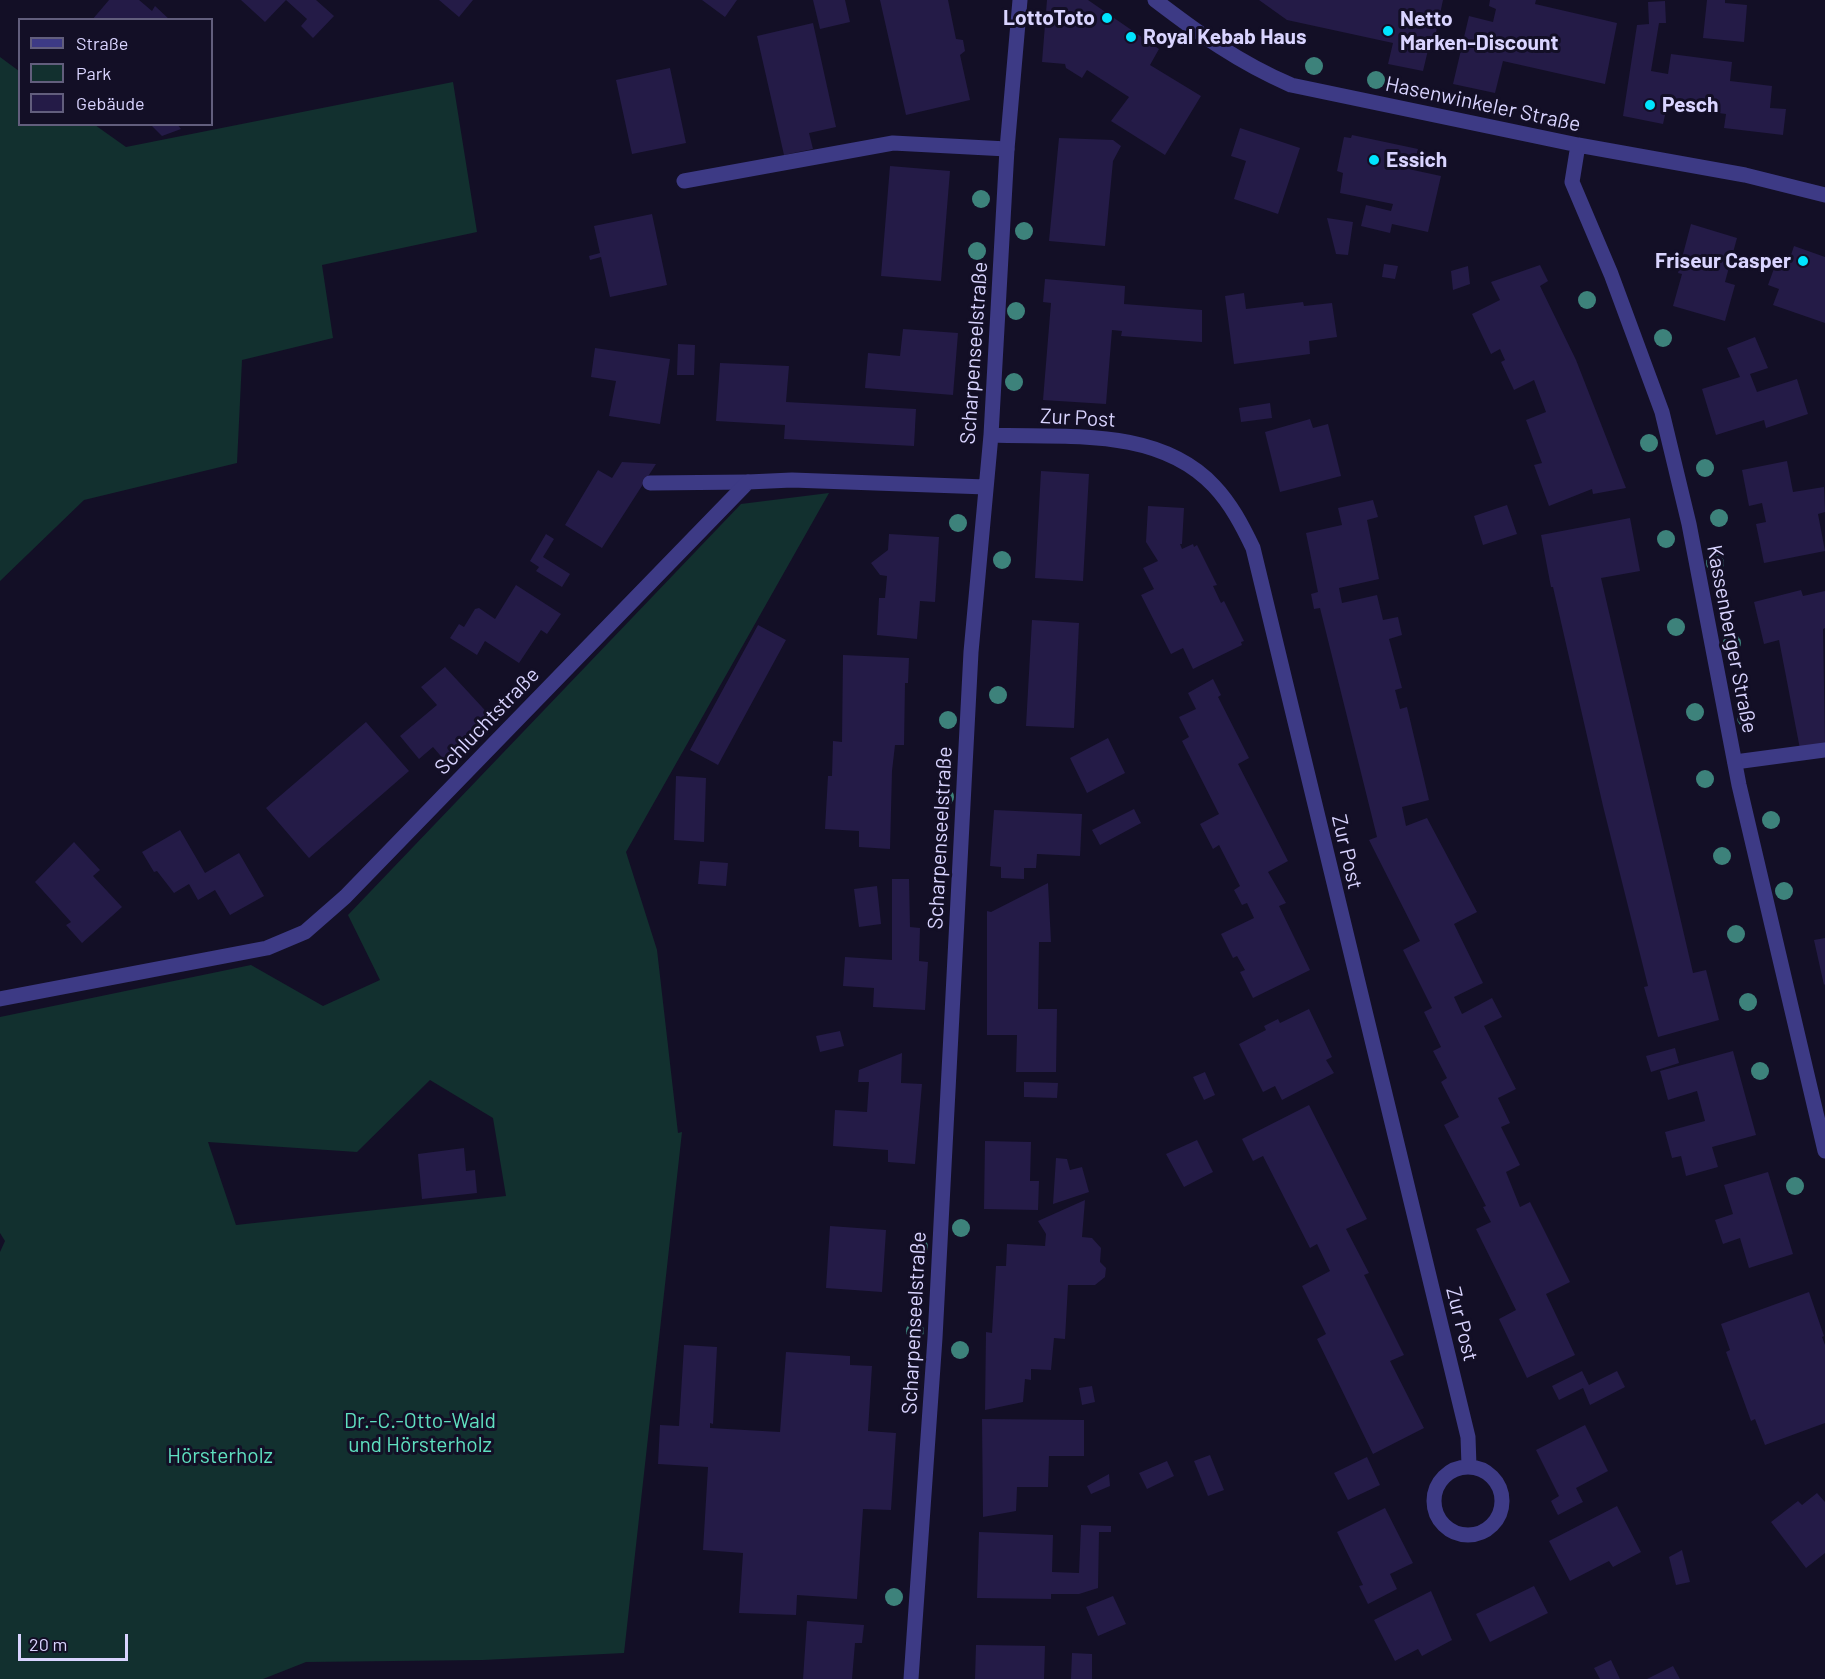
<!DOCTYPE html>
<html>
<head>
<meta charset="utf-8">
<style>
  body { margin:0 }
  #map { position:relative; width:1825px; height:1679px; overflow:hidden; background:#130f26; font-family:Barlow,sans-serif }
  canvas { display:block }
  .legend { position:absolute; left:18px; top:18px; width:195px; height:108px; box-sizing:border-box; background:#130f26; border:2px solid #625e7d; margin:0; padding:8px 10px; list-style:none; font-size:18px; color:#d9d4ff }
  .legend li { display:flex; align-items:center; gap:12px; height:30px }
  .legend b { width:30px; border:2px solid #625e7d }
  .scale { position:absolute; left:18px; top:1634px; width:110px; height:27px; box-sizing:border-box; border:3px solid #d9d4ff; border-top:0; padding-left:8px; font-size:18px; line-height:21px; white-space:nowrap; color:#d9d4ff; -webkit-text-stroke:4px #130f26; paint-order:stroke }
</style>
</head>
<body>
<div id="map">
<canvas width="1825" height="1679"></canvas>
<ul class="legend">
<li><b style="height:8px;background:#3d3a85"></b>Straße</li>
<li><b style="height:16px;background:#12302f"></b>Park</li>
<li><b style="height:16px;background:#241b47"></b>Gebäude</li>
</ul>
<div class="scale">20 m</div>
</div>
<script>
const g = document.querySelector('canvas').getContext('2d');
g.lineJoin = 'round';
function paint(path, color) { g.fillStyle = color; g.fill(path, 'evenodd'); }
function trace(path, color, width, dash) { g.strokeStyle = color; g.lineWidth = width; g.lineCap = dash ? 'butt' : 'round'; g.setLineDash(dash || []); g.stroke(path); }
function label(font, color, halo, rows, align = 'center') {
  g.font = font + ' Barlow,sans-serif'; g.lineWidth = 6; g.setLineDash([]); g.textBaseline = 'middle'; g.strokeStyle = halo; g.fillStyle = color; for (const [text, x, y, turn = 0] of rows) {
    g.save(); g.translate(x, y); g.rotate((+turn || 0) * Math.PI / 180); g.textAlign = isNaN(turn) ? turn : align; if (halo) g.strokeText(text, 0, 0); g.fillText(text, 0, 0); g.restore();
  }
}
const green = new Path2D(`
  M0,57L19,71L20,124L95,125L126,147L453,82L477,232L322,265L333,338L242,360L237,463L84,500L0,581Z
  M829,493L626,852L657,950L678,1133L682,1132L624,1653L483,1660L306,1662L263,1679H0V1252L5,1241L0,1233V1017L251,965L323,1006L380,980L348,915L741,504ZM430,1080L493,1118L506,1196L236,1225L208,1142L357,1152Z`);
const building = new Path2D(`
  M109,0H139L152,11L155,6L170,20H92Z
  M241,0H316L334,16L313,38L301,26L307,19L286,0L265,22Z
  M439,0H473L459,17Z
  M702,0H737L725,17Z
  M813,0H845L850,22L820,29Z
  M880,0H948L956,39L963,40L965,51L960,55L970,100L906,115Z
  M1047,0H1088L1159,49L1150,65L1201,96L1165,155L1111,121L1129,97L1087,70L1082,78L1066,68L1065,64L1042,62Z
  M1259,0H1443L1432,51L1428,50L1423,71L1388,64L1393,43L1287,20Z
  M1490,0H1536L1535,4L1617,23L1605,84L1503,61L1495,93L1453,84L1469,16L1493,22L1496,9L1489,6Z
  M1707,0H1725V3L1747,5L1744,42L1703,38Z
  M1665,1L1666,23H1659L1651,71L1668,74L1671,54L1732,62L1730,81L1772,86L1770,108L1786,109L1783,135L1724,128L1726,114L1667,106L1663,124L1623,116L1637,25L1649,24L1648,2Z
  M813,23L836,127L809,133L813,149L784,155L757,36Z
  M670,68L686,143L632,154L616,80Z
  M150,124H177L181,129L162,136Z
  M1240,128L1300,148L1278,214L1234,199L1246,161L1231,156Z
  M1352,135L1418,149L1413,170L1441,176L1428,232L1392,224L1390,233L1361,226L1366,205L1391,211L1393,204L1340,193L1343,173L1337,171L1344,137L1351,138Z
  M1059,138L1113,140L1121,146L1113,161L1105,246L1049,241Z
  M890,166L950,171L941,281L881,276Z
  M652,214L667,285L610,297L601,257L590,260L589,256L600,253L594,226Z
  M1327,218L1353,222L1348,255L1336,254Z
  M1691,224L1737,238L1725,282L1735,285L1725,321L1673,306L1682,274L1678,273Z
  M1794,246L1825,257V323L1773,305L1779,289L1768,285L1776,263L1787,267Z
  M1384,264L1398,266L1395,279L1382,277Z
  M1540,265L1548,281L1540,286L1576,360L1626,488L1593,494L1592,489L1549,506L1534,465L1542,463L1526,420L1546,412L1534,380L1514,390L1501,362L1505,360L1500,349L1491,354L1472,314L1500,300L1491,282Z
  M1468,266L1470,284L1453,290L1451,271Z
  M1045,279L1125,286L1124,304L1202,310V342L1121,336L1122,331L1112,330L1106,404L1043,400L1051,303L1043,302Z
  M1244,293L1246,309L1303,302L1304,306L1332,303L1337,337L1309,341L1310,354L1234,364L1225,296Z
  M903,329L958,333L953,395L865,388L868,353L900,356Z
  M1755,337L1768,368L1750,374L1757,392L1797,379L1808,414L1766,428L1764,420L1716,435L1702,389L1740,377L1727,348Z
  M678,344L695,345L694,375H677Z
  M595,348L670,359L660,424L609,416L616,381L591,377Z
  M720,363L789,366L786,402L916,409L914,446L784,439L785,425L716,421Z
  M1270,403L1272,418L1241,422L1239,408Z
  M1310,419L1313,428L1328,424L1341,476L1280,492L1265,432Z
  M1787,461L1793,492L1824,487L1825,512L1818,514L1825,551L1764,563L1756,524L1766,522L1762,503L1749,506L1742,470Z
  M622,462L656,464L602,548L565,525L598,470L612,478Z
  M1041,471L1089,474L1083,581L1035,578Z
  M1373,500L1378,517L1367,520L1379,579L1339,588L1342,603L1377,595L1383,620L1398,617L1402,635L1389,639L1402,688L1395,690L1400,709L1407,707L1429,800L1402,807L1406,826L1427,818L1477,912L1454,924L1483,983L1454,997L1462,1014L1492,998L1502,1017L1484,1026L1516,1089L1498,1098L1510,1123L1501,1127L1520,1165L1506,1172L1520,1207L1530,1202L1570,1282L1546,1294L1575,1355L1527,1378L1499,1319L1516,1310L1476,1229L1491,1222L1483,1207L1486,1206L1444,1125L1459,1117L1441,1082L1447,1078L1433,1051L1441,1047L1424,1012L1432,1008L1403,950L1420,941L1369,840L1377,837L1320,608L1314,609L1311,594L1318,592L1306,533L1342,525L1338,508Z
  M1507,505L1517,534L1483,545L1474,516Z
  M1148,506L1184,508L1182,544H1180L1182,549L1193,544L1194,547L1197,545L1217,585L1213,586L1221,603L1224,601L1244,641L1241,642L1242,645L1193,669L1183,648L1171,654L1141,595L1154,589L1143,568L1158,561L1146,542Z
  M1630,518L1640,571L1601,578L1693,973L1706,970L1719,1020L1658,1037L1644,987L1648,986L1603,806L1553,587H1551L1541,535Z
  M546,534L554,539L543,557L570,574L562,587L536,571L539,567L530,561Z
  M889,534L939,537L935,602L920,601L917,639L877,635L879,598H885L887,576L880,575L871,563L888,550Z
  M516,585L561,614L547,634L541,630L519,663L485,641L477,655L450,638L459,624L464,627L475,609L479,608L495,619Z
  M1801,590L1803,596L1825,591V628L1823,629L1825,744L1800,749L1779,640L1764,644L1754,602Z
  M1032,620L1079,623L1074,728L1026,726Z
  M758,625L786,640L718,765L690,750Z
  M843,655L909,658L908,683H905L904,745H895L892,771L890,849L859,847V831L825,829L828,776H832L833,741L842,742Z
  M445,667L494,720L446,762L433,747L419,759L400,736L437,705L421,687Z
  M1213,679L1221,695L1218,697L1249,758L1238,764L1288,861L1268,872L1286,903L1279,906L1310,970L1253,998L1240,972L1245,970L1237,956L1233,958L1221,934L1254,918L1247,903L1242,905L1234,890L1240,886L1219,845L1213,849L1200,824L1219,814L1182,741L1189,737L1179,717L1196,709L1188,693Z
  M366,722L409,771L309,858L266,808Z
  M1108,738L1125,773L1087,793L1070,758Z
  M676,776L706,778L704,842L674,840Z
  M1134,809L1141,823L1100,845L1092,830Z
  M994,810L1082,814L1080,856L1037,854L1036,868H1024V879L1001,878V867L990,866Z
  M180,830L205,873L239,853L264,896L230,915L215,890L198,900L189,884L174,893L157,871L154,872L142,852Z
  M74,842L100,870L93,876L122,907L82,943L66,925L71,922L35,882Z
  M700,861L728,863L726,886L698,884Z
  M892,879H909L910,927L920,928L919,961L928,962L925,1010L873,1007L874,988L843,986L845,957L892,960Z
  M1048,883L1051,942H1039L1038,1009H1057L1056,1072H1016L1017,1035H987V911L991,912Z
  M877,886L881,924L859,927L854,889Z
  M1825,938V984L1824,985L1814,940Z
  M1309,1009L1332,1057L1326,1060L1334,1073L1282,1100L1275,1086L1263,1092L1239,1044L1266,1030L1264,1026L1278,1019L1280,1023Z
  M840,1031L844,1046L820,1052L816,1036Z
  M1675,1048L1679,1063L1651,1072L1646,1056Z
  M1733,1051L1756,1135L1712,1147L1718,1167L1686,1176L1681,1156L1672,1158L1665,1132L1705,1121L1697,1091L1668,1100L1660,1071Z
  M902,1053L901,1083L922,1084L915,1164L888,1162V1150L833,1146L835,1110L867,1112L869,1082H858L859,1070Z
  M1205,1072L1215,1095L1204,1100L1193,1077Z
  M1024,1082L1058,1083L1057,1098L1024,1097Z
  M1309,1105L1367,1219L1346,1229L1369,1273L1364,1275L1404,1355L1390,1361L1424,1428L1373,1454L1317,1339L1326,1334L1302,1286L1330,1271L1317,1244L1310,1248L1263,1156L1253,1161L1242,1139Z
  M1197,1140L1213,1172L1184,1187L1166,1154Z
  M985,1141L1031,1142L1030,1181H1039L1038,1210L984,1209Z
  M464,1148L466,1171L475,1170L477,1193L422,1199L418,1154Z
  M1056,1158L1067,1159L1070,1170L1082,1167L1089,1192L1053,1204Z
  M1768,1172L1793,1254L1749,1268L1740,1238L1723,1244L1715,1220L1733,1214L1724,1185Z
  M1085,1200L1082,1237L1092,1238L1101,1248L1100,1262L1106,1268L1105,1277L1095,1285H1068L1065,1339L1054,1338L1051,1370L1031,1369V1380L1025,1379L1023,1402L985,1410L986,1332L992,1333L996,1266H1006L1007,1244L1045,1246L1046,1234L1038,1221Z
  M830,1226L886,1230L882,1292L826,1288Z
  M1809,1292L1824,1336L1822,1337L1825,1345V1423L1765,1445L1755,1419L1751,1421L1726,1352L1730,1350L1721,1324Z
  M684,1345L717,1347L713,1424L710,1423V1428L780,1432L786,1352L850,1356V1365L872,1366L868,1431L896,1433L891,1510L863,1509L857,1599L797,1595L796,1615L739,1613L743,1553L703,1550L708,1467L658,1464L660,1425L679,1426Z
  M1582,1371L1589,1385L1617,1371L1625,1387L1590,1405L1583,1388L1559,1400L1552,1386Z
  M1092,1386L1095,1402L1082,1405L1079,1388Z
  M982,1419L1084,1420V1456H1049L1048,1487H1017L1016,1511L983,1517Z
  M1585,1425L1608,1471L1576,1488L1583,1502L1558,1515L1551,1501L1559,1496L1536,1450Z
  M1210,1455L1224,1490L1208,1496L1194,1461Z
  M1367,1457L1380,1485L1348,1500L1334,1473Z
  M1167,1461L1174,1476L1147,1489L1139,1473Z
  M1109,1474L1110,1486L1091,1494L1087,1486Z
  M1817,1493L1825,1502V1553L1806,1568L1771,1522L1798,1501L1802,1505Z
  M1617,1506L1641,1552L1613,1567L1609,1561L1570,1581L1549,1541Z
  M1385,1508L1413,1563L1390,1574L1397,1589L1368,1604L1359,1586L1363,1585L1337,1532Z
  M1081,1525L1111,1526V1532H1099L1098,1588L1079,1594H1051V1599L977,1598L979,1532L1053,1535L1052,1572L1079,1573Z
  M1682,1550L1690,1582L1676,1585L1669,1557Z
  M1534,1586L1548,1613L1490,1642L1476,1614Z
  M1431,1591L1452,1640L1422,1656L1418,1649L1395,1661L1374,1620Z
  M1113,1596L1126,1624L1098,1636L1086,1607Z
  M807,1621L864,1625L862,1643H855L852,1679H803Z
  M976,1645L1045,1646L1044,1679H975Z
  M1072,1653L1092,1654V1679H1071Z
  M1611,1660L1620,1679H1600L1594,1668Z
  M1673,1666L1680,1679H1647Z`);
const service = new Path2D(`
  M684,181L893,143L1007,149
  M650,483L748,482
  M1735,762L1825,750`);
const minor = new Path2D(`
  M991,435C1064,438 1158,426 1214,486C1231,504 1242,525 1253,548L1468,1437L1469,1466
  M0,999L267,948L305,932L345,897L748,482L792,480L986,487
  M1434 1501a34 34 0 1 1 68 0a34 34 0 1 1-68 0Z
  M911,1679L935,1338L971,652L991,435L1007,149L1020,0`);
const tertiary = new Path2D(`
  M1155,0C1201,35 1238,62 1291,85L1578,145L1745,175L1825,195
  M1578,145L1572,182L1611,274L1662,412L1689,524L1739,785L1825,1151`);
const trees = [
  [1314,66],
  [1376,80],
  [981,199],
  [1024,231],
  [977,251],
  [1587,300],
  [1016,311],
  [1663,338],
  [1014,382],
  [1649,443],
  [1705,468],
  [1719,518],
  [958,523],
  [1666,539],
  [1002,560],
  [1715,563],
  [1676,627],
  [1732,643],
  [998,695],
  [1695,712],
  [1746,718],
  [948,720],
  [1705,779],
  [945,797],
  [1771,820],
  [1722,856],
  [1784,891],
  [1736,934],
  [1748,1002],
  [1760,1071],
  [1795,1186],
  [961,1228],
  [919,1247],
  [915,1331],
  [960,1350],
  [894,1597]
];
const markers = [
  [1107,18,6,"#00e5ff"],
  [1388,31,6,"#00e5ff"],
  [1131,37,6,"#00e5ff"],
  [1650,105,6,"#00e5ff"],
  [1374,160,6,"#00e5ff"],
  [1803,261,6,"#00e5ff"]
];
const poiNames = [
  ["LottoToto",1095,18,"right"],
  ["Netto",1400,19],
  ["Marken-Discount",1400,43],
  ["Royal Kebab Haus",1143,37],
  ["Pesch",1662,105],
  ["Essich",1386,160],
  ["Friseur Casper",1791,261,"right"]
];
const streetNames = [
  ["Hasenwinkeler Straße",1483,104,12],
  ["Scharpenseelstraße",974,353,-86],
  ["Zur Post",1078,418,3],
  ["Kassenberger Straße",1732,639,79],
  ["Schluchtstraße",487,721,-46],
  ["Scharpenseelstraße",940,838,-87],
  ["Zur Post",1347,852,77],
  ["Scharpenseelstraße",914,1323,-87],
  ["Zur Post",1462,1324,76]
];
const parkNames = [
  ["Dr.-C.-Otto-Wald",420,1421],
  ["und Hörsterholz",420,1445],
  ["Hörsterholz",220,1456]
];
paint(green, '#12302f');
paint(building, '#241b47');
trace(service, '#3d3a85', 15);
trace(minor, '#3d3a85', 15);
trace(tertiary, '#3d3a85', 15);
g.fillStyle = '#3d827b';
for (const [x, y] of trees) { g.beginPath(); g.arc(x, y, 9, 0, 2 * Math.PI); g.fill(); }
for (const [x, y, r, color] of markers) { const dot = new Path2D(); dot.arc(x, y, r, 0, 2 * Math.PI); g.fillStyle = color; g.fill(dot); trace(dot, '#130f26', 2); }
label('bold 21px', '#d9d4ff', '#130f26', poiNames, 'left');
label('21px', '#d9d4ff', '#130f26', streetNames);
label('21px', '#5fe0c0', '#130f26', parkNames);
</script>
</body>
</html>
